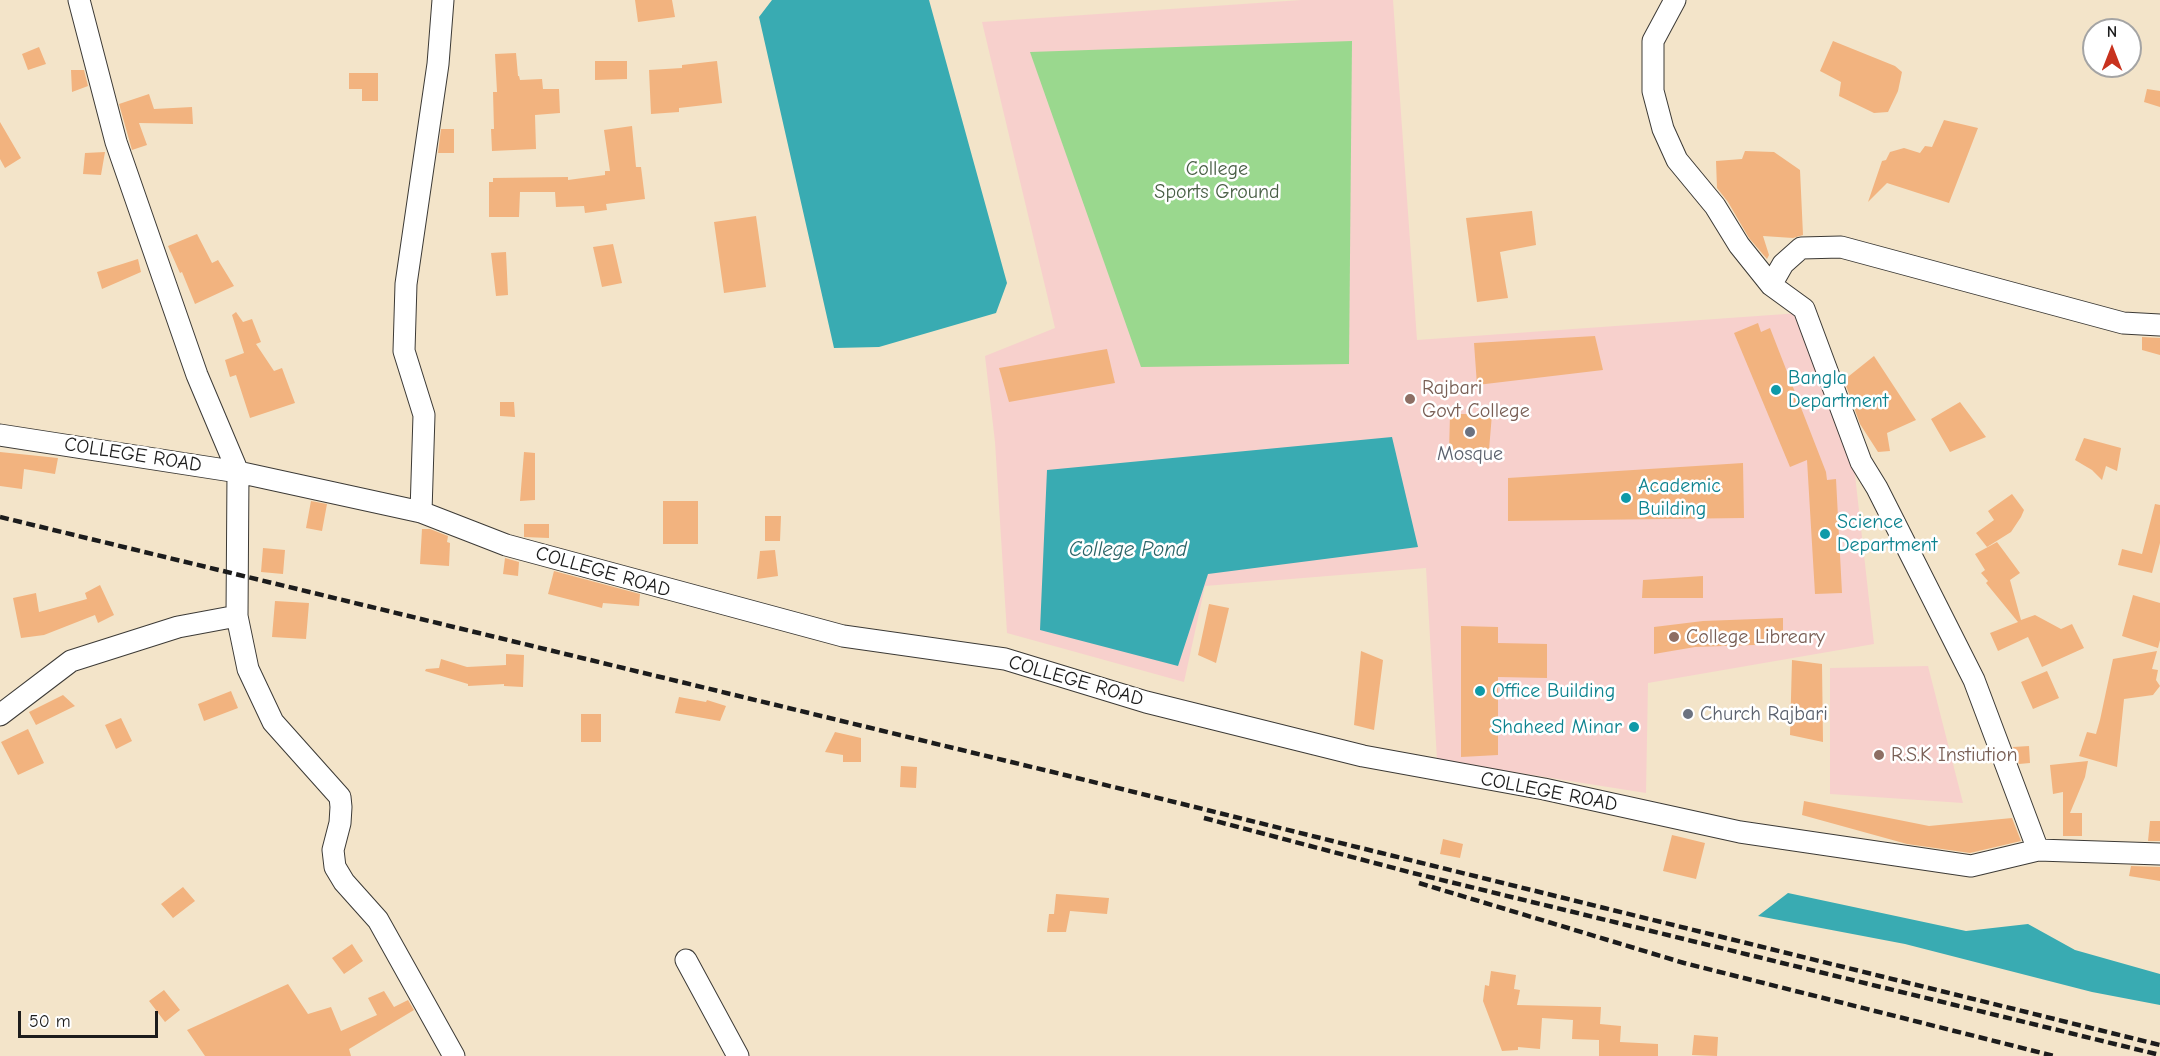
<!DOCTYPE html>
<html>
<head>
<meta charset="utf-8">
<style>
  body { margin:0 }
  #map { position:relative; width:2160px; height:1056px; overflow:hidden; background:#f3e4c9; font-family:"Comic Neue",sans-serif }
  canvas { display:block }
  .north { position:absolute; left:2082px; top:18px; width:60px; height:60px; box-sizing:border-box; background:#fff; border:2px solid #a4a4a4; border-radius:50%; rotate:0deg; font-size:16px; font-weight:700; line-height:24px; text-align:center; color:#1c1c1c }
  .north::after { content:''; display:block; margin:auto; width:21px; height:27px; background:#c8321e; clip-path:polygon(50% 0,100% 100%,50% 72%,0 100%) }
  .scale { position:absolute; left:18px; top:1011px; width:140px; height:27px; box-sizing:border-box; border:3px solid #1c1c1c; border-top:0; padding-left:8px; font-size:18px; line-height:21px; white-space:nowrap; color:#1c1c1c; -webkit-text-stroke:4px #fff; paint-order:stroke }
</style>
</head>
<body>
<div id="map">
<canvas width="2160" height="1056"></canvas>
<div class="north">N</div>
<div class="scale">50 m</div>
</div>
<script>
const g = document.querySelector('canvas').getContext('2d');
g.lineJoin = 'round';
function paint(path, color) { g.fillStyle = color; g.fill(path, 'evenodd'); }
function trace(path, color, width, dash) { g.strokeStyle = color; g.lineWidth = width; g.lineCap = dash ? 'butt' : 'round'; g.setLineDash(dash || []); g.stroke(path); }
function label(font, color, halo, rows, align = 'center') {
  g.font = font + ' "Comic Neue",sans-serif'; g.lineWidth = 5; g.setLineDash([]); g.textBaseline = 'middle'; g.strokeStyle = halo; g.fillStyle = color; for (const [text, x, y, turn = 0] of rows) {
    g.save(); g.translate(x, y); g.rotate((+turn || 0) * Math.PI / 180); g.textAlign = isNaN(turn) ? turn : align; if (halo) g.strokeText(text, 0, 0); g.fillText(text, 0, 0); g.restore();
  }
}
const built = new Path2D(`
  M1301,0H1393L1417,340L1800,313L1854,466L1874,644L1648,683L1646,793L1437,760L1426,568L1205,586L1184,682L1007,633L995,442L985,356L1055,328L982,22Z
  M1928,666L1963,803L1830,794V668Z`);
const green = new Path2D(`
  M1352,41L1349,364L1141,367L1030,52Z`);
const water = new Path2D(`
  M772,0H929L1007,283L996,313L879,347L834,348L759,17Z
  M1392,437L1418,547L1208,574L1178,666L1040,630L1047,470Z
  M1788,893L1966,931L2028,924L2075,950L2160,974V1005L2092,992L1905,944L1758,916Z`);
const building = new Path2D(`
  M635,0H672L675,17L638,22Z
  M1833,41L1895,66L1902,72L1898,91L1888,112L1874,113L1839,96L1841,82L1820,71Z
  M39,47L46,64L28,70L22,54Z
  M516,53L518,76H519L520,80L542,79L543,89H559L560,113L535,115L536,149L492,151L491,129H494L493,92H497L495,54Z
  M595,61H627V79L595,80Z
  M717,61L722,103L679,108V112L651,114L649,70L682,68V65Z
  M71,70H84L88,86L72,92Z
  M349,73H378V101H362V89H349Z
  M2147,89L2160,91V107L2144,102Z
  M149,94L154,109L192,107L193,124L139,123L147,145L132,150L119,104Z
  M1944,120L1978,128L1949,203L1887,183L1868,202L1882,161L1886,160L1890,152L1904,148L1920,153L1925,146L1932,147Z
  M0,122L21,158L5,168L0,159Z
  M632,126L636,167H641L645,199L606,204L607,210L585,213L584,206L556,207L555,192H520L519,217H489V182H493V178L568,177V180L605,175V171H610L604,130Z
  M441,129H454V153H438Z
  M1745,151L1774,152L1800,170L1803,235L1793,238L1763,236L1769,255L1767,259L1749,238L1728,202L1717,188L1716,161L1742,159Z
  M105,152L101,175L83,174L85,153Z
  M1532,211L1536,245L1500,252L1508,298L1477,302L1466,218Z
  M756,216L766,287L724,293L714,222Z
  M197,234L212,263L218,260L234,286L195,304L182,272L180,273L168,246Z
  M613,244L622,283L602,287L593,247Z
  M506,252L508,295L496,296L491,253Z
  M138,259L141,272L102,289L97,272Z
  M236,312L243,322L252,319L261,342L256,344L274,371L282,368L295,403L250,418L236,375L230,377L225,360L244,353L232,315Z
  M1758,323L1761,332L1770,328L1826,472L1827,480L1836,479L1842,593L1815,594L1807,460L1790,467L1734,333Z
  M1595,336L1603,370L1477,385L1474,343Z
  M2142,337L2160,338V355L2142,350Z
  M1107,349L1115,383L1009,402L999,368Z
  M1874,356L1916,420L1887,433L1890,451L1878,452L1860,424L1844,380Z
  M500,402H514L515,417L500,416Z
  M1960,402L1986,437L1950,452L1931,419Z
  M1450,414H1492L1489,450L1449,453Z
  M2084,438L2121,448L2117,471L2106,466L2102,480L2092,470L2075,460Z
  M0,452L58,458L55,474L24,469L22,489L0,486Z
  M524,452L535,453V500L520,501Z
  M1743,463L1744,518L1508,521V478Z
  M2012,494L2024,510L2021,517L2011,532L1987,547L1976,533L1994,520L1988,511Z
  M311,501L327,504L322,531L306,528Z
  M663,501H698V544H663Z
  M2155,504L2160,505V543L2152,573L2118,565L2122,549L2142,554Z
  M765,516H781L780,541H765Z
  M524,524H549V538L524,537Z
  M422,529H430L448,536L447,542L450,543L449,566L420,564Z
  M1997,542L2020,573L2010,580L2021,620L2035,615L2061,629L2072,624L2084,648L2042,667L2028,637L1998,651L1990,633L2018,622L1986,583L1988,581L1981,573L1985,570L1975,554Z
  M263,548L285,550L283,574L261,572Z
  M775,550L778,576L757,579L760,551Z
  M505,558L519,562L518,576L503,574Z
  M554,571L640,594L639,606L603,603L602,608L548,594Z
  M1703,576V598H1642L1643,580Z
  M100,585L114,615L98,623L95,615L44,635L21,638L13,598L36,593L39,612L87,599L85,593Z
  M2133,595L2160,603V640L2158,648L2122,636Z
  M275,601L309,603L306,639L272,637Z
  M1209,604L1229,608L1216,663L1198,655Z
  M1783,618V644L1695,647L1654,654V627L1703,621Z
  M1461,626L1498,627V643L1547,644V678L1498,677V755L1461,757Z
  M1361,651L1383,660L1374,730L1354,725Z
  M2157,651L2152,669L2158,670L2156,680L2160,686L2153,695L2124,699L2117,767L2079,756L2087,732L2096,734L2100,720L2113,659Z
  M506,654L524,655L523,687L504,686V684L468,686V684L425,671L426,669L439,668L441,659L467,667L506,665Z
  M1792,660L1822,664L1823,742L1790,735Z
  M2047,671L2059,698L2033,709L2021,682Z
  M231,691L238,708L204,721L198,704Z
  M63,695L75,706L36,725L29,712Z
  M679,697L706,702L707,700L726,706L720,721L675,713Z
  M581,714H601V742H581Z
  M121,718L132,741L116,749L105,725Z
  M28,729L44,763L18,775L1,742Z
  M835,732L861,738V762H843V755L825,752Z
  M2029,746L2030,763L2019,764L2013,747Z
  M2088,761L2085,777L2070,813H2082V836H2063V792L2053,794L2050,765Z
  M901,766L917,767L916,788L900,787Z
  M1804,801L1929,826L2012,818L2021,841L1970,853L1907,844L1802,815Z
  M2150,821H2160V841H2148Z
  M1672,835L1705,843L1696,879L1663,871Z
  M1443,839L1463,844L1460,858L1440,854Z
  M2131,866L2160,867V881L2129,876Z
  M183,887L195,901L173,918L161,904Z
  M1056,894L1109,898L1107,914L1070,911L1066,932H1047L1049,914H1054Z
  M352,944L363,961L344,974L332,958Z
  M1491,971L1516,975L1514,989L1520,990L1517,1005L1601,1007L1600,1024L1621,1026L1620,1042L1658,1044V1056H1599V1040L1572,1039L1573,1020L1542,1018L1540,1049L1518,1047V1050L1502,1051L1483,1001L1485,985L1489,986Z
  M288,984L308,1014L331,1007L341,1031L377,1015L368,998L384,991L394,1007L408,1000L414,1010L349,1049L351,1056H205L187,1030Z
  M164,990L180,1010L165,1022L149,1001Z
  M1694,1035L1718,1037L1717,1056L1692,1055Z`);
const minor = new Path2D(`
  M79,0L116,142L197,375L238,472L237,616L248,669L273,722L340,797L341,807L340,823L333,850L335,867L344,882L378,920L454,1056
  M1675,0L1653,41V91L1663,129L1677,160L1715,206L1739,245L1771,285L1804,309L1861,462L1877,488L1974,680L2038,850
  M1771,285L1783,264L1801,248L1841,247L2123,323L2160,325
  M0,435L238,472L421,512L506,545L843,636L1005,659L1146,702L1363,756L1544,789L1740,832L1971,866L2038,850L2160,854
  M421,512L424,415L404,351L406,284L438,64L443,0
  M0,715L71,661L178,627L237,616
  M686,960L738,1056`);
const rail = new Path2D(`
  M0,517L1069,776L2160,1045
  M1204,818L1409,872L2160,1055
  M1419,883L1684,963L2054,1056`);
const markers = [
  [1776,390,6,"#0f9aa8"],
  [1410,399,6,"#8d6e63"],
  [1470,432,6,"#6b7280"],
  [1626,498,6,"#0f9aa8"],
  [1825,534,6,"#0f9aa8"],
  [1674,637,6,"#8d6e63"],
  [1480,691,6,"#0f9aa8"],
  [1688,714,6,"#6b7280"],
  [1634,727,6,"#0f9aa8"],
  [1879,755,6,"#8d6e63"]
];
const parkNames = [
  ["College",1217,169],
  ["Sports Ground",1217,192]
];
const cultureNames = [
  ["Bangla",1788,378],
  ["Department",1788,401],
  ["Academic",1638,486],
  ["Building",1638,509],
  ["Science",1837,522],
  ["Department",1837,545],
  ["Office Building",1492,691],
  ["Shaheed Minar",1622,727,"right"]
];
const educationNames = [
  ["Rajbari",1422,388],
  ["Govt College",1422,411],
  ["College Libreary",1686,637],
  ["R.S.K Instiution",1891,755]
];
const worshipNames = [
  ["Mosque",1470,454],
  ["Church Rajbari",1700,714,"left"]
];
const streetNames = [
  ["COLLEGE ROAD",133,455,9],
  ["COLLEGE ROAD",603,572,16],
  ["COLLEGE ROAD",1076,681,16],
  ["COLLEGE ROAD",1549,792,11]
];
const waterNames = [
  ["College Pond",1128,550]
];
paint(built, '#f7d0cc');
paint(green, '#9ad88e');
paint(water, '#39abb2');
paint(building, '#f2b37f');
trace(minor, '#3c3a36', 23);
trace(minor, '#fff', 21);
trace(rail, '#1c1c1c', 4.5, [9, 4.5]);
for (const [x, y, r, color] of markers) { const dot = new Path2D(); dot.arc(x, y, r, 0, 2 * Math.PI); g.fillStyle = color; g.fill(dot); trace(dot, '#fff', 2); }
label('20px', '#485e44', '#fff', parkNames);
label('20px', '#0d838f', '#fff', cultureNames, 'left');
label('20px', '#785e54', '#fff', educationNames, 'left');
label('20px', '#5b616d', '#fff', worshipNames);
label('20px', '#1c1c1c', '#fff', streetNames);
label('italic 21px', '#2a6467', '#fff', waterNames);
</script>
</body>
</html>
